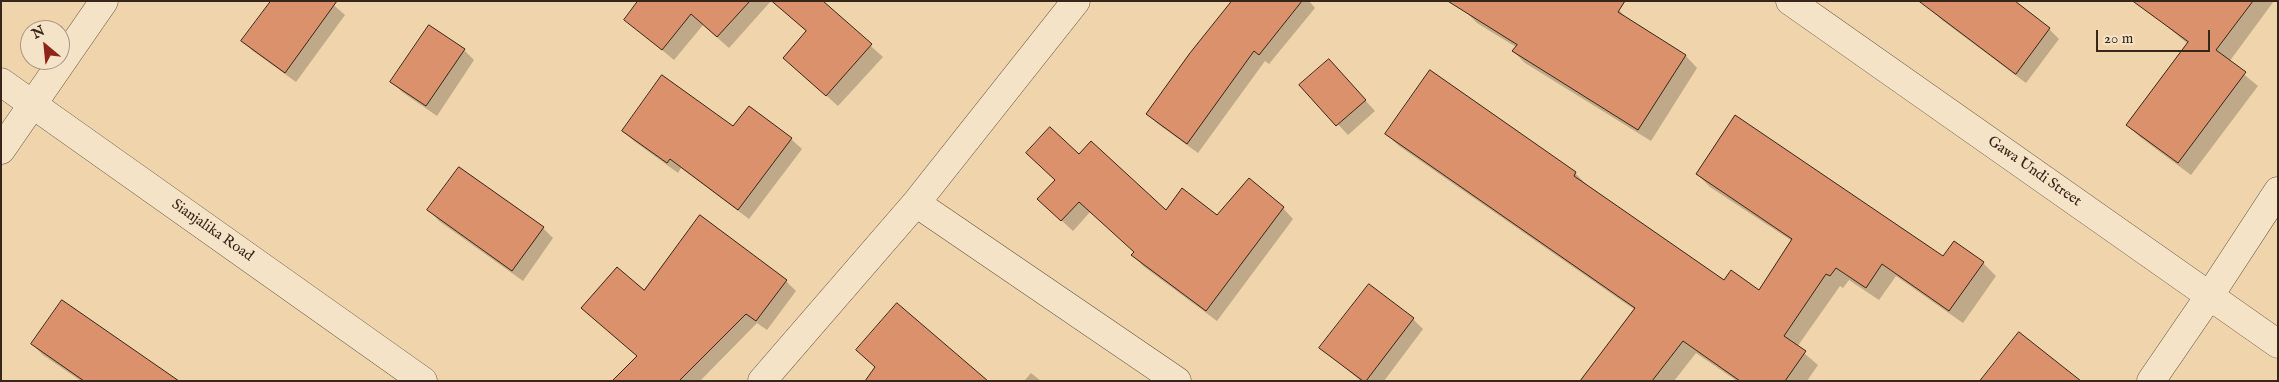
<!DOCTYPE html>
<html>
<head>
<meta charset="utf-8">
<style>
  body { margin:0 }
  #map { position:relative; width:2279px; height:382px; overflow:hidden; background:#f0d4ab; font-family:"IM FELL English",serif }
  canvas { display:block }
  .frame { position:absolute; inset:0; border:2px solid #372619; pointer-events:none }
  .north { position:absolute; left:20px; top:20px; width:50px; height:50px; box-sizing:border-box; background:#f5e3c8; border:1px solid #a99782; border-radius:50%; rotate:332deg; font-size:14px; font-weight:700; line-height:20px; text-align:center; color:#372619 }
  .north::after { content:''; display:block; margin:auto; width:18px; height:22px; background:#8f2418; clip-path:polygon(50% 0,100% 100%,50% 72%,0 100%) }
  .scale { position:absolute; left:2096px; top:30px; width:114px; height:22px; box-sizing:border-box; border:2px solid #372619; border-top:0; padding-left:6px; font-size:15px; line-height:18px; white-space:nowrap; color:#372619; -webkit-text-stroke:4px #f5e3c8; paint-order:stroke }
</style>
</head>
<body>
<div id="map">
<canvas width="2279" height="382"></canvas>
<div class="frame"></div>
<div class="north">N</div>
<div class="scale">20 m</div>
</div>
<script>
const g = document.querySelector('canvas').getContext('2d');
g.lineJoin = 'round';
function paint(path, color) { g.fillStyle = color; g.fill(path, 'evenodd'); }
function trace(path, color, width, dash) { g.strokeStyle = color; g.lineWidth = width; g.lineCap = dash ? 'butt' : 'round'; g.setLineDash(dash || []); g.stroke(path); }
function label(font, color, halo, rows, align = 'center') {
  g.font = font + ' "IM FELL English",serif'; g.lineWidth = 4; g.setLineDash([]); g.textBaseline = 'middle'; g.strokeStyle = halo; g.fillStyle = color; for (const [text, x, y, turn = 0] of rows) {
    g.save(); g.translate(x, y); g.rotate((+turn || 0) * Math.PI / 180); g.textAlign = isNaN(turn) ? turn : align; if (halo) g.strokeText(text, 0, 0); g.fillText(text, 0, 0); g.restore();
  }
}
const shadow = new Path2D(`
  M329,1L345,15L296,82L253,51L243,41Z
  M640,1H771L729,48L703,25L674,60L626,20Z
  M821,1L883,57L838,106L796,69L807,32Z
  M1233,1H1309L1315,8L1269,64L1265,61L1198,153L1158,124L1148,114Z
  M1605,1L1619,10L1629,21L1686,56L1697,68L1651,141L1525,63L1513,51L1516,47L1477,23L1465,11Z
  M2170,1H2274L2229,62L2258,86L2191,175L2140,137L2127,125L2188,44L2157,18Z
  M1931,10L2049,29L2059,39L2026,83L1942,20Z
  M464,50L474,60L437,116L402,92L392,82Z
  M1339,71L1375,111L1348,135L1301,85Z
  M749,107L791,139L802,149L749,219L681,168L678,173L634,141L623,131L734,127Z
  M1386,134L1575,173L1588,186L1724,282L1759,291L1792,241L1710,187L1697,174L1943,258L1983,263L1996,276L1963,323L1896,276L1879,300L1849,280L1843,288L1840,286L1797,347L1818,365L1807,381H1737L1696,353L1674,381H1581L1635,310L1399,146Z
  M1079,156L1166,212L1217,216L1283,208L1293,219L1217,321L1143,266L1133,255L1135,252L1091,211L1073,231L1050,210Z
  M429,210L543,228L553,238L523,281L439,221Z
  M786,281L796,291L767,330L757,323L700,381H613L638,356L593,318L644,292Z
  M1413,319L1423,329L1384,381H1361L1321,348Z
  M32,344L177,381H81L43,355Z
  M1031,373L1041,381H1024Z`);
const building = new Path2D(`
  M271,1H337L285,73L241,41Z
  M638,1H750L717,37L691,14L662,50L624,20Z
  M772,1H823L872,44L826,96L783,58L806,31Z
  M1232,1H1302L1259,55L1254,51L1187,144L1146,114L1190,53Z
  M1448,1H1625L1618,12L1686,55L1638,130L1512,51L1517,45Z
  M1919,1H2015L2050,28L2016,74Z
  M2133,1H2253L2216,50L2246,72L2178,163L2126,125L2188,42Z
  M429,25L465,49L426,106L390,82Z
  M1329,59L1366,100L1336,126L1299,85Z
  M1430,70L1576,172L1574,176L1724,280L1731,270L1759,290L1792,239L1696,174L1735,115L1943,256L1954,241L1984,262L1949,311L1882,264L1866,288L1836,268L1830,276L1826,274L1784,336L1806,351L1785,381H1740L1683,341L1652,381H1580L1635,308L1385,134Z
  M662,75L733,126L749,106L792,138L738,210L670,159L667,163L622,131Z
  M1050,127L1079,154L1091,141L1166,210L1182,188L1217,215L1249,178L1284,207L1206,311L1131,255L1134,252L1079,202L1061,221L1037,199L1055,180L1026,153Z
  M459,167L544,227L512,271L427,210Z
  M700,215L787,280L756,321L746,314L679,381H612L637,356L581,308L617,267L644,290Z
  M1369,284L1414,318L1366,381H1363L1319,348Z
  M62,300L179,381H84L31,344Z
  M897,303L988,381H865L875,367L856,350Z
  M2019,332L2081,381H1980Z`);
const minor = new Path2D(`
  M1,82L423,381
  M916,203L1177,381
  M762,381L916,203L1076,1
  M2151,381L2210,295L2278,191`);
const tertiary = new Path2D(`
  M1790,1L2278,344
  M1,150L104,1`);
const streetNames = [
  ["Gawa Undi Street",2034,172,35],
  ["Sianjalika Road",212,231,35]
];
paint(shadow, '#0003');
paint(building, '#db916b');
trace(building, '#372619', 1);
trace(minor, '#65523e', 29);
trace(tertiary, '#65523e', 29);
trace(minor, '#f5e3c8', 28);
trace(tertiary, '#f5e3c8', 28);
label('15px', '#372619', '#f5e3c8', streetNames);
</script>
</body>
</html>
